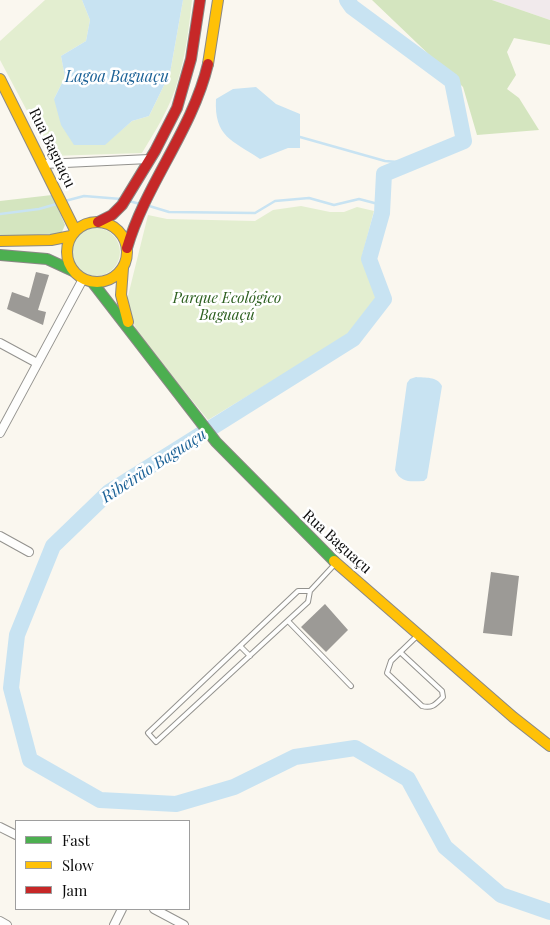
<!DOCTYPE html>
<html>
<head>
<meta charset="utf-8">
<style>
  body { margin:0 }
  #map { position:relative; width:550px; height:925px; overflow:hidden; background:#faf7ef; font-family:"Playfair Display",serif }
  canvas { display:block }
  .legend { position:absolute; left:15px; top:820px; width:175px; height:90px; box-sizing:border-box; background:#fff; border:1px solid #9e9e9e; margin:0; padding:6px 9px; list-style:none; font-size:15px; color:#0c0c0c }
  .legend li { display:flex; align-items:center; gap:10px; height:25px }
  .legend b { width:25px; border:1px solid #9e9e9e }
</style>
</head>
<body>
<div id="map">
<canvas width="550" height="925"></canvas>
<ul class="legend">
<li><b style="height:6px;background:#4caf50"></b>Fast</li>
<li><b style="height:6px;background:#ffc107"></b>Slow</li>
<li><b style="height:6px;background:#c62828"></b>Jam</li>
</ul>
</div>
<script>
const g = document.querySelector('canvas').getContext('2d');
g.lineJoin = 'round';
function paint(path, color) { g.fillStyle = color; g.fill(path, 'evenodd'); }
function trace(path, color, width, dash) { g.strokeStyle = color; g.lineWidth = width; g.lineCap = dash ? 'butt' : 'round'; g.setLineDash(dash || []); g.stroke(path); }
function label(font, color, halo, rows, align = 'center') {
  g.font = font + ' "Playfair Display",serif'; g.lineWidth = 5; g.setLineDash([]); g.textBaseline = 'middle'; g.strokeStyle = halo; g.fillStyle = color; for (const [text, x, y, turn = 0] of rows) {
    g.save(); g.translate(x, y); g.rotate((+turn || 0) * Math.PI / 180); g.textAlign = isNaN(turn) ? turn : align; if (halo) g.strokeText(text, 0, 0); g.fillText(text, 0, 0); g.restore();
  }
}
const industrial = new Path2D(`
  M492,0H550V20Z`);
const green = new Path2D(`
  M45,0H82L90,20L86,41L61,56L65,77L54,99L105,144L132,121L149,116L170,73L183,0H192C189,27 186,54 178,80C171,106 156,130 142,153L51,156L0,60V41Z
  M301,206L330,212H344L357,207L374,211L362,256L376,299L348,335L208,420L138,334L126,304L148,215L167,219L255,221L273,210Z
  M72 252a24 24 0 1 1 48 0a24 24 0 1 1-48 0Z`);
const forest = new Path2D(`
  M372,0H492L550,20V45L514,38L507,52L516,75L507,89L519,98L539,130L477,135L463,87Z
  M52,195L65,225L61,234L0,236V201Z`);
const water = new Path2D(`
  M82,0H183L170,73L149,116L132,121L105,145H74L61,125L54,99L65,77L61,56L86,41L90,20Z
  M256,87L276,104L300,114V148H288L260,159C232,140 214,137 216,99L233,89Z
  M416,377C425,378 437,376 442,386L427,478L424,481C412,481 401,484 395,470L407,383L410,379Z`);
const stream = new Path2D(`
  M300,137L385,161L411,163
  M65,201L84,196L121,199
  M129,201L140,204
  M146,205L169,212L255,213L275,201L309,198L334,205L359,199L382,205
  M0,214L39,209L60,203`);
const river = new Path2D(`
  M347,0L352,7L452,81L464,141L384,174L382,213L369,259L384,299L353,339L109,492L53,546L17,635L11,688L30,760L100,800L176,804L234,787L295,757L355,748L408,779L445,847L501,895L550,912`);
const building = new Path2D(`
  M36,272L49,275L38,310L46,312L43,325L7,309L12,292L29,298Z
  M491,572L519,576L512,636L483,633Z
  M325,604L348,630L326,652L301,627Z`);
const lane = new Path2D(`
  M310,591H298L148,733L156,742L308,602L310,591L335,564
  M288,621L351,686
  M240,646L250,656
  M400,652L442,691L443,697C436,704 432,709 422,706L387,673L391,661L417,636`);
const street = new Path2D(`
  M44,164L149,159
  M0,343L37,363
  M0,433L83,279
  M0,536L29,552
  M0,827L16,835
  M154,909L184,925
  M0,921L7,925
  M114,925L122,909`);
const fast = new Path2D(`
  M0,255L47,259L73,271
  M93,283L216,442L334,561`);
const slow = new Path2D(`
  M208,64L218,0
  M0,79L75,230
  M67 252a30 30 0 1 1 60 0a30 30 0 1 1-60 0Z
  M0,241L51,240L71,236
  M123,268L121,295L128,322
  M334,561L513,717L550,746`);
const jam = new Path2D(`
  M98,222L112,215L122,205L155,151L177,108L191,59L200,0
  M127,248C146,183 192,131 208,64`);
const streetNames = [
  ["Rua Baguaçu",52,148,64],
  ["Rua Baguaçu",337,542,42]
];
const parkNames = [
  ["Parque Ecológico",227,298],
  ["Baguaçú",227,315]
];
const waterNames = [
  ["Lagoa Baguaçu",117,77],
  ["Ribeirão Baguaçu",154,466,-33]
];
paint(industrial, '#f1eaec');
paint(green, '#e3eed0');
paint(forest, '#d4e5bf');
paint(water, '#c8e3f2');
trace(stream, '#c8e3f2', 2.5);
trace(river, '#c8e3f2', 16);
paint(building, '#9c9a96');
trace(lane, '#93928e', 6);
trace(street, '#93928e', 10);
trace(fast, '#8a8885', 12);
trace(slow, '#8a8885', 12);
trace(jam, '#8a8885', 12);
trace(lane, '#fefefd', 4);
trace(street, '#fefefd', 8);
trace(fast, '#4caf50', 10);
trace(slow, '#ffc107', 10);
trace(jam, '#c62828', 10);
label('15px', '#0c0c0c', '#fff', streetNames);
label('italic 15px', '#2d6020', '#fff', parkNames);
label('italic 16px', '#1c6297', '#fff', waterNames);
</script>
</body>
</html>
